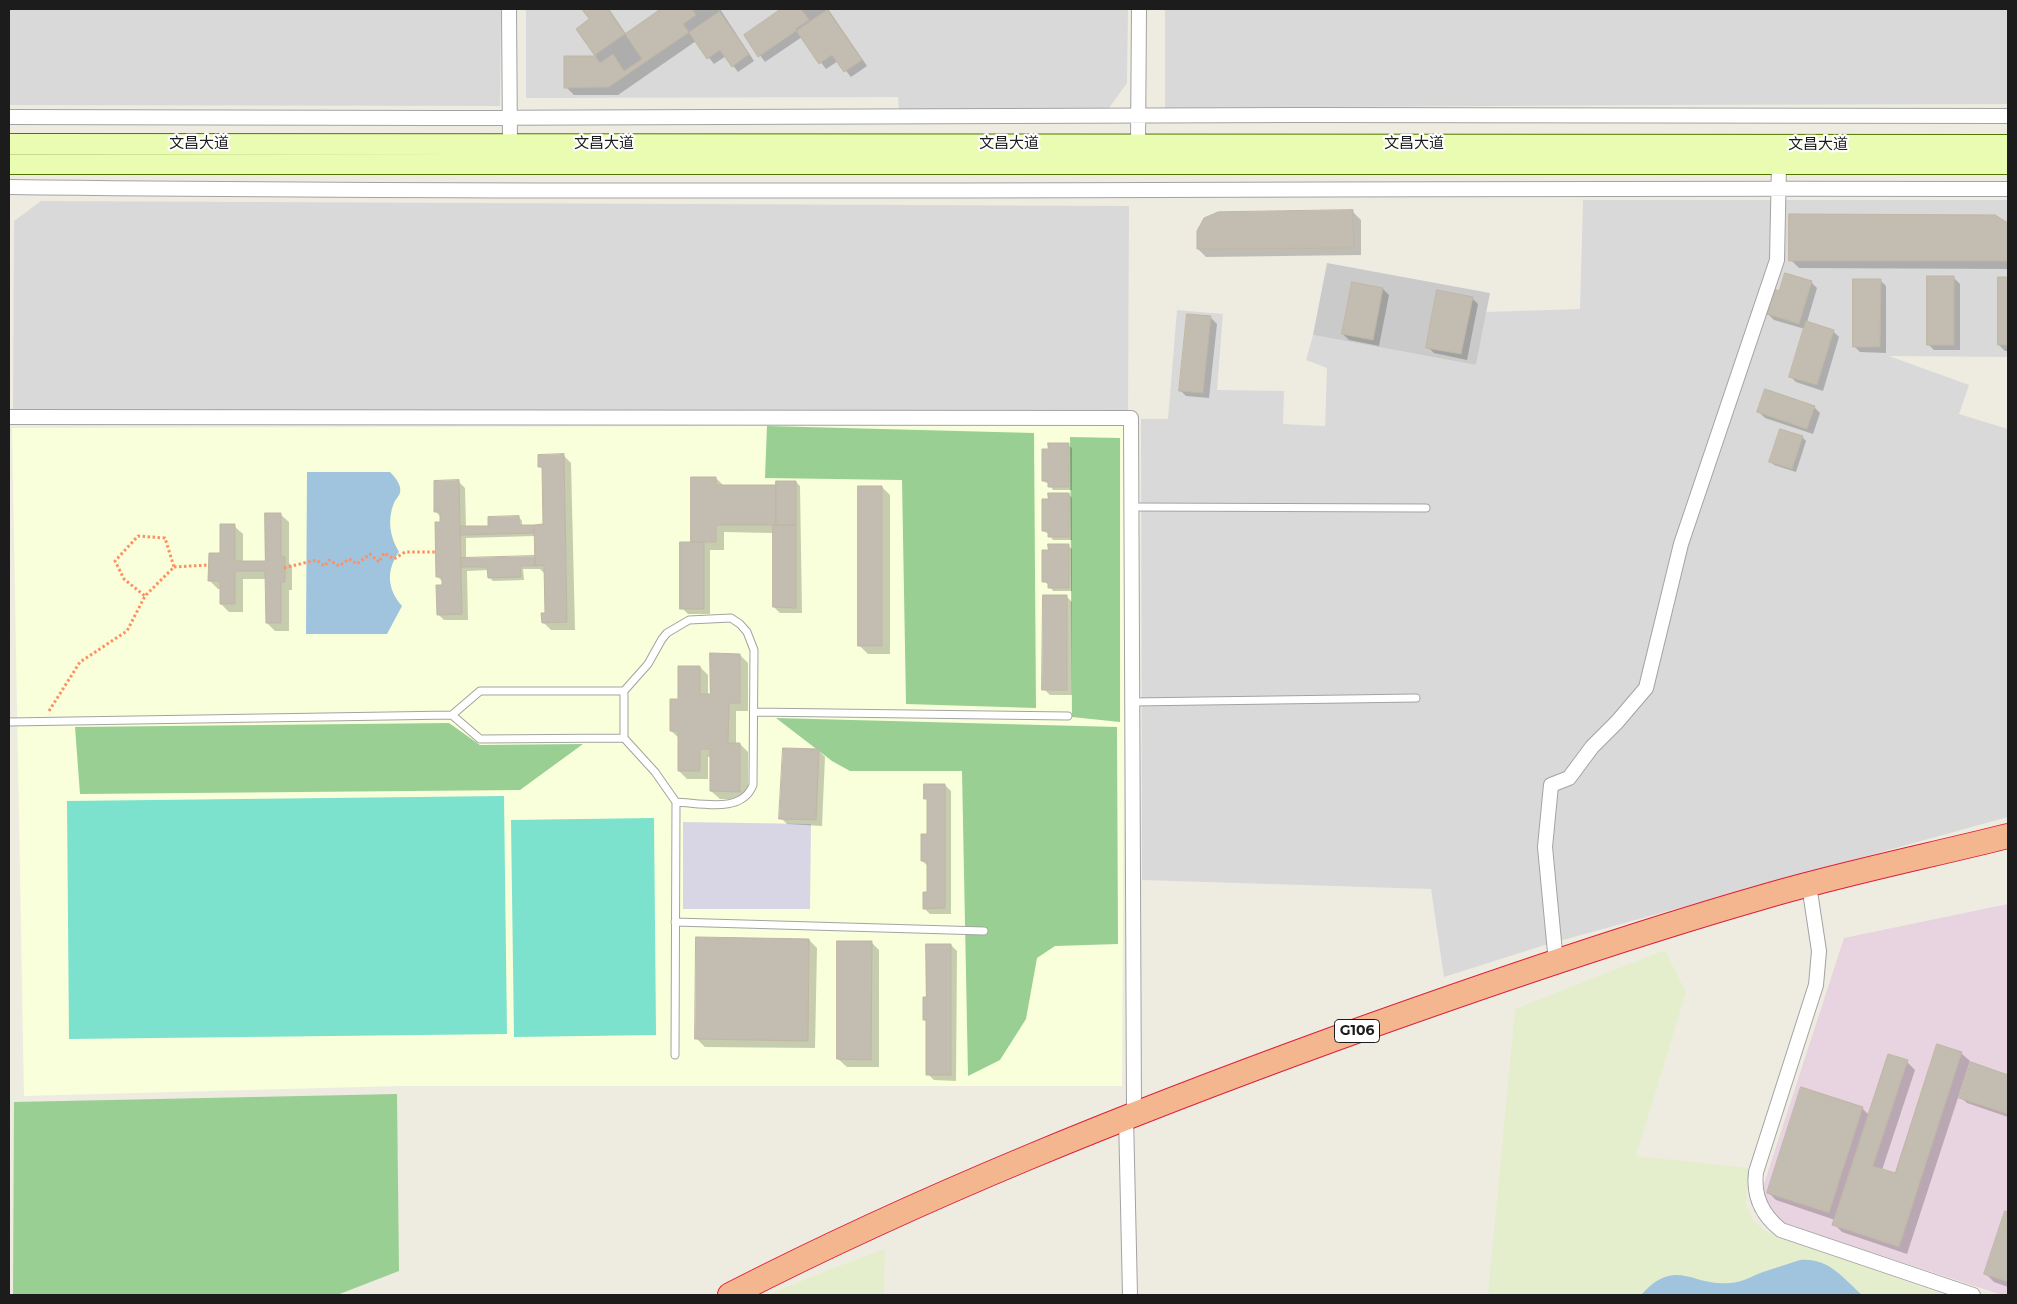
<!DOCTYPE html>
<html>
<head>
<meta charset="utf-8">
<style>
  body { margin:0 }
  #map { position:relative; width:2017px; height:1304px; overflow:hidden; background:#eeece1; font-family:Montserrat,sans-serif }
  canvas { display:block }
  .frame { position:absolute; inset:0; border:10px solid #1c1c1c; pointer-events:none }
</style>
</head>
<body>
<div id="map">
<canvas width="2017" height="1304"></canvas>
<div class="frame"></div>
</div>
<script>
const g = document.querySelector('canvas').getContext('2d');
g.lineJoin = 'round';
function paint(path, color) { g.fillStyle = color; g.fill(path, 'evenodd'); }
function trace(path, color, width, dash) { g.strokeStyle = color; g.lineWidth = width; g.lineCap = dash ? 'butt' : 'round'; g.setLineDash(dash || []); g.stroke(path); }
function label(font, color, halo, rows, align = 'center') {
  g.font = font + ' Montserrat,"Noto Sans SC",sans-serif'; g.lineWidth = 4.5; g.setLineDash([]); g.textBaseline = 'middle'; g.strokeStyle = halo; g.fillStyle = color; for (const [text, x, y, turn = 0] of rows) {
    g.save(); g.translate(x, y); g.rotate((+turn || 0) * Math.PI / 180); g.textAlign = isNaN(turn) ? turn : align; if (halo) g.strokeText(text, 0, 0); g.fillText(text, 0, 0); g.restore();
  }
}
const residential = new Path2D(`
  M9,9H501L500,106L9,105Z
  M526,9H1128L1127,83L1109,108L899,111L898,97L526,98Z
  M1165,9H2008V104L1658,105L1165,108Z
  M1583,200H2008V357L1889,356L1969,385L1959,414L2008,429V817L1545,945L1444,977L1431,889L1142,880L1141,419H1168L1177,310L1223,314L1217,390L1284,391L1283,424L1325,426L1327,368L1306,360L1313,335L1476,365L1486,312L1580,309Z
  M41,201L1129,206L1128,415L13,410L14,221Z`);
const industrial = new Path2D(`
  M2008,904V1295H2002L1776,1221L1762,1190L1844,938Z`);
const education = new Path2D(`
  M1126,425L1122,1086H398L24,1096L12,428Z`);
const religious = new Path2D(`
  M1327,263L1490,293L1476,365L1313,335Z`);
const farmland = new Path2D(`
  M1665,950L1686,992L1636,1156L1748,1168L1746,1204L1752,1219L1765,1231L1944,1295H1488L1515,1009Z
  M885,1249L884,1295H767L831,1269Z`);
const forest = new Path2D(`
  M767,426L1034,433L1036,708L906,704L902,480L765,478Z
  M1070,437L1120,438V722L1072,717Z
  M776,718L1117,727L1118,944L1055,946L1037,958L1026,1019L1000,1060L968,1076L962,771H850L832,761Z
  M449,723L480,745L583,744L520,790L80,794L75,727Z
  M397,1094L399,1271L337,1295H13L14,1102Z`);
const pitch = new Path2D(`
  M504,796L507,1034L69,1039L67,801Z
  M654,818L656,1035L514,1037L511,820Z`);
const plaza = new Path2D(`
  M683,822L811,824L810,909H683Z`);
const water = new Path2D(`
  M307,472H390C395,477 402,485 400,493C399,496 395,500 394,503C387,520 390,537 399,552C386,570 387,589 402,606L387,634H306Z
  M1800,1260C1829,1258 1842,1277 1862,1295H1641C1676,1256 1692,1287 1730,1283C1743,1282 1752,1276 1763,1272C1775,1268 1788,1264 1800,1260Z`);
const shadow = new Path2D(`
  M583,9H609L626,34L663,9H720L754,61L738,72L726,56L714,64L696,41L618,95H574L566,87L596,55L591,20Z
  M783,9H828L867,66L851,77L838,61L826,69L802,37L765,62L745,35Z
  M1353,212L1361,220V255L1206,257L1198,249Z
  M1994,216L2008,225V269L1799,268L1791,260Z
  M1954,278L1960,284V350H1934L1928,344Z
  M1999,278H2008V351H2005L1999,345Z
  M1880,280L1886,286V353L1860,352L1854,346Z
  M1811,282L1817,288L1807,322L1833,331L1839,337L1823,391L1796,382L1790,376L1805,329L1774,320L1768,314L1780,292Z
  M1353,283L1383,289L1389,295L1379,346L1349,340L1343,334Z
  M1472,298L1478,304L1467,360L1434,353L1428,347Z
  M1211,318L1217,324L1209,398L1186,396L1180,390Z
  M1814,407L1820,413L1813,434L1765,418L1759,412Z
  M1802,437L1806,441L1796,472L1774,465L1770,461Z
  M1068,445L1072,448V490H1053L1049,484L1043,481Z
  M563,455L571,463L575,630H551L543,622L546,614L544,573L540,569H523L524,580L493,581L489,577V570L467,571L468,620H444L438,614L443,582L437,576L441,517L435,511L459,482L465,488L466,528L490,527L519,517L522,521V526L544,525L543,470L540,466ZM535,536L536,560L466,559V538Z
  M716,478L724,486H775L796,482L800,486L802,613H780L774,607V533L724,532V550H710V614H688L682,608L692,543Z
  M882,487L890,495V654H868L859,645Z
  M1069,494L1072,498V540H1053L1049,534L1043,531L1049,500Z
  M280,514L289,522V563L292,566V590H289V631H275L267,623V579H243V612H229L221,604V589H218L210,581L234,526L243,534V562H267Z
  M1068,546L1072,549V591H1053L1049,585L1043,581L1049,551Z
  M1066,596L1072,602V695H1050L1044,689Z
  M740,655L748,663V711H736V744H740L748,752V799H720L711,791V757H708V779H687L679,771V738L671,731L679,701L700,667L708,675V696H712Z
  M819,751L825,757L822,826L787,824L781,818Z
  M945,785L951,791V914H930L924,908L929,893V867L922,861L929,835V801L926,798Z
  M809,940L817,948L815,1048L705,1047L696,1038Z
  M871,942L879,950V1067H847L838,1059Z
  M951,945L957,951L956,1081L934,1080L928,1074V1023L924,1019L928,998Z
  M1961,1053L1970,1061L1907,1254L1842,1232L1834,1224L1835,1220L1776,1200L1768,1192L1802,1088L1863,1109L1869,1115L1907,1062L1915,1070L1882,1170L1896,1174Z
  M1972,1064L2008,1076V1117L1967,1103L1961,1097Z
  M2006,1213L2008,1214V1287L1994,1282L1986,1274Z`);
const building = new Path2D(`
  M582,9H608L642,59L624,71L613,54L600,63L576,29L589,19Z
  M661,9H718L720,11L609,87L564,88V56H593Z
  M692,9H718L749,54L732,67L720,50L707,59L683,24L696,15Z
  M781,9H828L758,57L744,35Z
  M801,9H827L862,60L844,72L832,55L819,64L795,29L809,20Z
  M1353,210L1354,248L1197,249V231L1204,218L1218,212Z
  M1789,214L1995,215L2008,223V261H1789Z
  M1785,273L1812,281L1799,324L1767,314L1774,289L1779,291Z
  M1927,276H1954V345H1927Z
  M1998,277H2008V345H1998Z
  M1853,279H1881L1880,347H1853Z
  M1352,282L1383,288L1373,340L1342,334Z
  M1437,290L1473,297L1461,354L1426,348Z
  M1187,314L1211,316L1203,393L1179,391Z
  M1806,321L1834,330L1817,385L1789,377Z
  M1765,389L1815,406L1807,429L1757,412Z
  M1780,429L1803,436L1792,469L1769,462Z
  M1048,443H1069V487H1048V481H1042V449H1048Z
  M564,454L567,622L542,623L541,613H545L544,565L535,566L534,525L543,524L542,467H538V455Z
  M691,477H716V485H776V525H716V542H691Z
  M459,480L462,614L437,615L436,585H442V577H436L435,522H440V512H434V481Z
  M776,481H796V525H776Z
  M858,486H882V646H858Z
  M1048,493H1069V537H1048V531H1042V499H1048Z
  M265,513H281V557H285V582H281V623H266L265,571H235V604H220V581H208L209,553H220V524H235V561H265Z
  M519,516V525H534V533L460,535V526H488V517Z
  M773,525H796V608L773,607Z
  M680,542H704V609H680Z
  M1048,544H1069V588H1048V582H1042V550H1048Z
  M535,556V566H520L521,577L488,578L487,567H461V558Z
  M1043,595H1067V690H1042Z
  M710,653L740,654V703H729L728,743H740V792L710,791V749H700V771H678V731H670V699H678V666H700V694H710Z
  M783,748L819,749L816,820L779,819Z
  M924,784H945V908L923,909V892H927V861H921V834H927V799H924Z
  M696,937L809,939L808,1041L695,1039Z
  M837,941H872L871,1060L837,1059Z
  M926,944H951V1075H926V1020H923V997H926Z
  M1937,1044L1962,1052L1899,1247L1832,1225L1888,1054L1908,1060L1873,1166L1895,1173Z
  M1971,1062L2008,1075V1114L1959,1098Z
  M1801,1087L1863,1107L1829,1213L1767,1193Z
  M2005,1211L2008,1212V1282L1984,1274Z`);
const path = new Path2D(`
  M174,567L208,565
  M284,568L316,560L325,566L329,560L339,566L349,559L357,564L370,554L379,562L384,553L394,559L405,552H435
  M49,711L80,662L127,631L145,596L174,567L165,538L138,536L115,561L124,579L145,596`);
const service = new Path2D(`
  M1132,507L1426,508
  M624,691V738L480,739L452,715L480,691H624L648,664L662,639L667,633L689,620L731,618L740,624L747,632L754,650L753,785C742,814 701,803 676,802L655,772L624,738
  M1133,702L1416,698
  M754,712L1068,716
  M9,722L452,715
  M675,922L984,931
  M675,1055L676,802`);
const minor = new Path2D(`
  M509,9L510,144
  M9,117L435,118L1296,115L2008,116
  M1138,144L1139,9
  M9,187C675,195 1342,187 2008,189
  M9,417L1131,418L1134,1113
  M1809,885L1819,951L1816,985L1756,1172C1753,1196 1762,1215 1781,1230L1973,1295
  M1556,963L1545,847L1551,785L1569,778L1592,747L1617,722L1646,688L1681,544L1777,260L1779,164
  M1126,1116L1130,1295`);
const secondary = new Path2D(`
  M9,144L2008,145
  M9,164H2008`);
const trunk = new Path2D(`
  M730,1295C925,1195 1128,1114 1334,1039C1473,989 1614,940 1756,899C1839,874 1924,857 2008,836`);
const shields = [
  [1357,1031,45]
];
const shieldNames = [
  ["G106",1357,1031]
];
const streetNames = [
  ["文昌大道",199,144],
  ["文昌大道",604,144],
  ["文昌大道",1009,144],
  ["文昌大道",1414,144],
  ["文昌大道",1818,145]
];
paint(residential, '#dad9d9');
paint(industrial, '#e8d3e0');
paint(education, '#f8ffda');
paint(religious, '#cacaca');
paint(farmland, '#e5eecc');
paint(forest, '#9acf94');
paint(pitch, '#7ce1cd');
paint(plaza, '#d8d6e4');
paint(water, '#a0c4de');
paint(shadow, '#0003');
paint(building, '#c2bcb1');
trace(building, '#c0b6a3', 1);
trace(service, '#a3a3a3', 9);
trace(minor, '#a3a3a3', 16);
trace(secondary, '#537601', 22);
trace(trunk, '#de1d3a', 26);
trace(path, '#ff9062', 3, [2.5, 2.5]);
trace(service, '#fff', 7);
trace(minor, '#fff', 14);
trace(secondary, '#eafcb2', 20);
trace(trunk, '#f4b68e', 24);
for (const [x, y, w] of shields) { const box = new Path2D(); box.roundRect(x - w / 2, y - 11.5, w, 23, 4); g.fillStyle = '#fff'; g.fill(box); trace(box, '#1c1c1c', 1); }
label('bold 14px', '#1c1c1c', null, shieldNames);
label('15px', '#1c1c1c', '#fff', streetNames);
</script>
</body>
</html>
